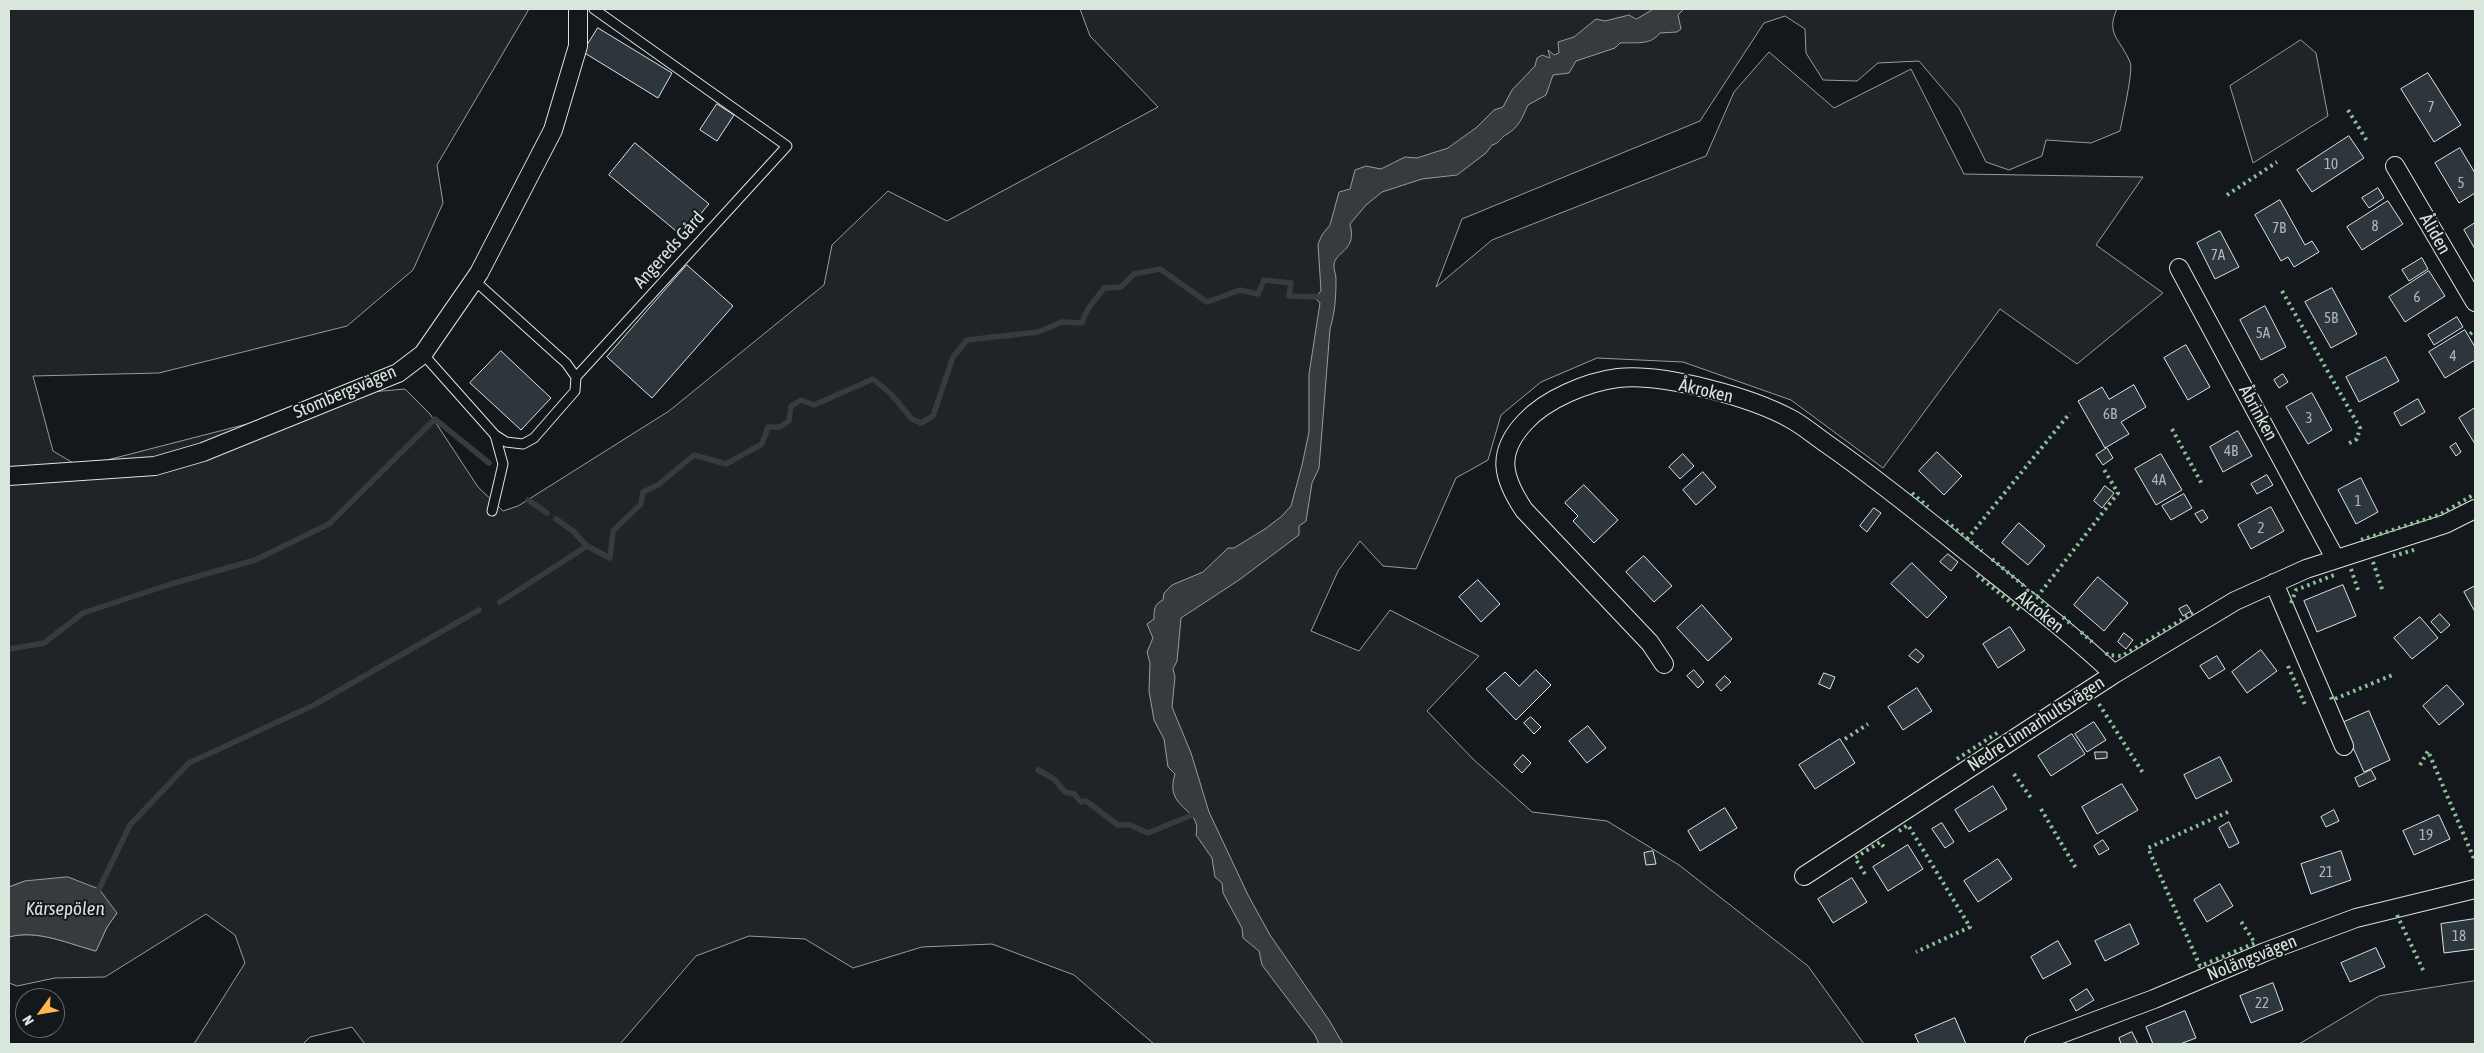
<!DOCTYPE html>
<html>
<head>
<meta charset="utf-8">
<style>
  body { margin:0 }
  #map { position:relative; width:2484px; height:1053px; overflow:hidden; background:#14181c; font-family:"Asap Condensed",sans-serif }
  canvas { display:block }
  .frame { position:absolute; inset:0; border:10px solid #d8e6dc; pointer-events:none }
  .north { position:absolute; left:15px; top:988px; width:50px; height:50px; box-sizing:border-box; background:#14181c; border:1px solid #626a69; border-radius:50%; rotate:238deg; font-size:14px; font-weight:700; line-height:20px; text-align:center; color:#d8e6dc }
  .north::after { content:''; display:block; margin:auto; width:18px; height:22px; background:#ffb74d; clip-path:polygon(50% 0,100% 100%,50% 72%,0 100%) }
</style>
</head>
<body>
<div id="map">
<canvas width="2484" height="1053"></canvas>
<div class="frame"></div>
<div class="north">N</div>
</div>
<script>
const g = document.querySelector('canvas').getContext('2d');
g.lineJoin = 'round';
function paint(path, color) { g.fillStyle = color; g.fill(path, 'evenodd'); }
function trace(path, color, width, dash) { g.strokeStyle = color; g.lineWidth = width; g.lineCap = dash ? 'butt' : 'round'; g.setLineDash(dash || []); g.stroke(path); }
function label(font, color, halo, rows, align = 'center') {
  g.font = font + ' "Asap Condensed",sans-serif'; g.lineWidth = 4; g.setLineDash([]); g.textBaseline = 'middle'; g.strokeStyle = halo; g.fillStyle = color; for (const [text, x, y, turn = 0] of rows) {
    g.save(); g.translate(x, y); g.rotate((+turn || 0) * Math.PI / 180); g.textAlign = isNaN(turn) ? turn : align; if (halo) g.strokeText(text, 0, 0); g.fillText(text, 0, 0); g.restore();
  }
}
const green = new Path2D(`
  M9,9H529L437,165L443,203L413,270L347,326L159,373L33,376L53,451L80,467L371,392L405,389L430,414L478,487L503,511L518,506L669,411L824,285L832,245L888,191L947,221L1158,107L1090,36L1080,9H2117C2105,34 2121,40 2130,62C2134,69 2122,120 2120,131L2091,143L2046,140L2042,156L2009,170L1986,162L1959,108L1919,61L1878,63L1857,81L1823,80L1806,53L1805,29L1785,16L1764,23L1700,121L1462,219L1436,287L1492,240L1706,156L1734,92L1769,52L1834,108L1911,69L1964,174L2143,177L2096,245L2163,293L2077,364L2000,309L1883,468L1791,400L1683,362L1597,358L1541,382L1501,415L1488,460L1456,478L1416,569L1383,566L1360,541L1338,571L1311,631L1359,651L1390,610L1479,656L1427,711L1473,759L1532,812L1607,821L1679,865L1808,966L1864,1044H1154L1074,975L992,944L922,947L853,968L805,939L749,936L696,956L620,1044H365L352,1027L310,1037L303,1044H194L245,963L235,935L206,914L105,977L55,978L17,986L9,983V937C37,929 69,944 96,951L107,927L117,913L25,881L9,887Z
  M2301,40L2316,53L2328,116L2253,163L2230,86Z
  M2475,981V1044H2299L2379,996Z`);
const water = new Path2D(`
  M1654,9H1684L1678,15L1681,29L1677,32L1660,33C1650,46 1635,42 1620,43L1615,48L1576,61L1569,73L1553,75L1546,95L1528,105C1522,118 1519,127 1507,134C1500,138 1500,143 1492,145L1486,153L1457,175L1422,179L1382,192L1366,205L1350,224C1357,251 1337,250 1334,264C1333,268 1336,274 1336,279C1336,297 1335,312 1330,329L1319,468L1312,483L1306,521L1299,526V535L1239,580L1181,618L1177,661L1173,669L1175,677L1172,707L1191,753L1209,812L1248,895L1270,935L1329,1020L1343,1044H1319L1315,1035L1262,965L1259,951L1243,938L1242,928L1223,893L1222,883L1215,877L1212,858L1196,835C1203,807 1163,810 1175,774L1168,767L1164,739L1154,720L1149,691L1150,663L1147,652L1153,638L1147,624L1154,619C1154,610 1154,604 1163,600L1164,593L1172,585L1203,572L1228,548H1234L1265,529L1282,516L1291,506L1302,465L1309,432V374L1320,303L1315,298L1321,291L1318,244L1322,235L1330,225L1339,192L1350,189L1355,170L1366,166L1381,169L1405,157L1417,158L1448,148L1477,127L1494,110L1503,107L1512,90L1535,66L1537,58L1542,55L1550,58L1548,50L1554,55L1559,53L1558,42L1574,37L1596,19L1605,21L1629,15L1636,19Z
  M68,877L99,889L117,913L107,927L96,951C69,944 37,929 9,937V887L25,881Z`);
const stream = new Path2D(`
  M528,500L547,513
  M556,519L573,531L587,546
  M500,602L587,546L610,558L613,531L641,504L643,492L658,485L694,455L726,464L762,444L768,427H780L789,421L791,406L801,400L814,405L873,379L891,394L912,419L921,423L933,416L953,357L967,340L1038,332L1062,322L1082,323C1085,309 1096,300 1104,288L1121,287L1134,274L1160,269L1207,302L1240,290L1258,294L1264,280L1291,283L1289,296L1322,297
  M9,649L44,643L83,613L171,584L255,560L329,524L435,419L489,463
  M1038,770L1054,779L1065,792L1074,794L1081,802L1086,801L1118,825H1130L1148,833L1197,813
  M99,889L130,825L189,763L314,705L479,610`);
const building = new Path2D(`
  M598,28L672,73L658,98L583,52Z
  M2428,73L2461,125L2434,142L2401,89Z
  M717,104L734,115L717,141L700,130Z
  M2349,136L2364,158L2312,192L2297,170Z
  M635,143L709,204L682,236L609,175Z
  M2460,148L2475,173V193L2459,203L2435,163Z
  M2378,188L2384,198L2369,208L2362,198Z
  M2280,200L2305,245L2312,241L2319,252L2294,267L2288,257L2281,261L2255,215Z
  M2388,201L2403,224L2362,250L2347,227Z
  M2475,223V249L2464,230Z
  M2220,231L2239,267L2215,279L2197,243Z
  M2422,258L2428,269L2409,281L2402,270Z
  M687,265L733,306L652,398L607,357Z
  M2429,271L2445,296L2405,322L2389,297Z
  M2332,288L2357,334L2331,348L2305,302Z
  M2265,306L2286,347L2261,360L2240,320Z
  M2457,317L2463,327L2434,345L2428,335Z
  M2465,330L2475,347V360L2445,378L2429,352Z
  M2186,345L2210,387L2188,400L2164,358Z
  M501,351L551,398L521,430L470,383Z
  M2386,357L2399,381L2359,402L2346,377Z
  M2283,374L2288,382L2279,388L2274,380Z
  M2134,385L2146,407L2121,422L2129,434L2105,448L2078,401L2102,387L2109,399Z
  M2312,393L2332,430L2308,444L2286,407Z
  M2418,399L2425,412L2401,426L2394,413Z
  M2475,408V444L2459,418Z
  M2238,431L2252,456L2223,472L2210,447Z
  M2456,443L2461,452L2456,456L2450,447Z
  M2107,448L2113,458L2103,465L2096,455Z
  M1937,452L1962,476L1944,495L1919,471Z
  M1683,454L1694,466L1680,479L1669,467Z
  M2161,454L2182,490L2156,505L2135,469Z
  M1703,472L1716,487L1696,505L1683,490Z
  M2267,475L2273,485L2257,494L2251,484Z
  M2361,478L2378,512L2356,524L2338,490Z
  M1584,485L1618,520L1594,543L1573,521L1578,516L1565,503Z
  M2105,486L2114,493L2102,508L2094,501Z
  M2184,494L2192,508L2171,520L2162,506Z
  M2271,507L2284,531L2251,549L2238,525Z
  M1874,508L1881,513L1867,532L1860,526Z
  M2203,510L2208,518L2201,523L2195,514Z
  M2019,523L2045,546L2028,565L2002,543Z
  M1948,554L1958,562L1951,571L1940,562Z
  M1644,556L1672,586L1654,602L1626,572Z
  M1912,563L1947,597L1927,618L1891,584Z
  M2098,577L2128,603L2104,631L2074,605Z
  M1478,580L1500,604L1481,622L1459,597Z
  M2343,585L2356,616L2317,632L2304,601Z
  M2475,586V612L2464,592Z
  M1702,605L1732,639L1708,661L1677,628Z
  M2187,605L2191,611L2183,616L2179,609Z
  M2440,614L2450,625L2441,633L2431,622Z
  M2420,617L2438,638L2412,659L2394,638Z
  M2010,627L2025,650L1998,668L1983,644Z
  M2124,633L2133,640L2126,649L2118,642Z
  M1916,649L1924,656L1918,663L1909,656Z
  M2261,650L2277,671L2247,693L2232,672Z
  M2217,656L2225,669L2209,679L2200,666Z
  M1536,670L1551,685L1516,720L1486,689L1505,672L1519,686Z
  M1694,670L1704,682L1698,688L1687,676Z
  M1824,673L1835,677L1830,689L1819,684Z
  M1725,676L1731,682L1721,691L1716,685Z
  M2447,685L2464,704L2439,725L2423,706Z
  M1917,688L1932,711L1903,730L1888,707Z
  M2369,711L2390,760L2364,772L2342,723Z
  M1531,717L1541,727L1534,734L1524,723Z
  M2094,722L2106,740L2087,752L2075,734Z
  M1588,726L1606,748L1587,763L1569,741Z
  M2072,734L2085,754L2051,776L2038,756Z
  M1840,739L1855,763L1815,789L1799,765Z
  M2095,752H2107V758L2096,759Z
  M1523,755L1531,763L1522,773L1514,765Z
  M2220,757L2232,781L2196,799L2184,775Z
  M2371,770L2376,779L2359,787L2355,778Z
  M2122,784L2138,810L2097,834L2082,807Z
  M1993,786L2007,809L1969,832L1955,810Z
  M1725,808L1737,828L1700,851L1688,831Z
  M2334,810L2339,821L2326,827L2321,817Z
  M2439,815L2450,839L2414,855L2403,831Z
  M2229,822L2239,843L2229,848L2219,828Z
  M1942,823L1954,842L1945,848L1932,829Z
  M2103,840L2109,849L2099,855L2094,846Z
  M1908,845L1923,869L1888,891L1873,867Z
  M1653,851L1656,864L1646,865L1644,853Z
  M2341,851L2351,880L2311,894L2301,864Z
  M1998,859L2012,879L1978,902L1964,881Z
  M1852,878L1867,902L1833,923L1818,899Z
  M2220,884L2233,906L2207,922L2194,900Z
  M2475,919V949L2444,953L2441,924Z
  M2130,924L2139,944L2105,961L2095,941Z
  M2058,941L2071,964L2043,979L2031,957Z
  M2376,948L2385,967L2350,982L2341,963Z
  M2273,983L2283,1010L2251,1023L2240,996Z
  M2087,989L2094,1000L2076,1011L2070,1000Z
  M2185,1011L2196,1038L2180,1044H2153L2146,1027Z
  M1955,1018L1966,1044H1919L1915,1035Z
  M2132,1032L2138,1044H2121L2119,1038Z`);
const lane = new Path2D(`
  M423,354L495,435L506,442L523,444L534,438L575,391L576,377L566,363L474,280
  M576,377L787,146L594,9
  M492,511L503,464L495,435`);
const street = new Path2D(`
  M2395,166L2475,302
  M2179,268L2335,558
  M9,476L155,466L203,452L398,373L423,354L479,273L553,130L578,46V9
  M2274,583L2344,746
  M1664,664L1650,643L1524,510C1502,477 1496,453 1525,422C1546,399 1587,382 1618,378C1663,373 1751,397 1791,419C1804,426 1815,436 1827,444C1870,474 1910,506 1951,539C2005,583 2063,626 2114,674
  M1804,876L2114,674L2235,601L2306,569L2445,524L2475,509
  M2034,1044L2154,999L2265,952L2356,918L2475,889`);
const hedge = new Path2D(`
  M2348,110L2367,141
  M2227,195L2277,162
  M2282,291L2360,428L2357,439L2346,445
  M2470,334L2475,330
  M2172,429L2203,486
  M1912,493L1928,507
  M1946,521L1982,551
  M1967,539L2070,413
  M2361,540L2439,515L2475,494
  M2393,556L2414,550
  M1992,559L2050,608
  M2373,562L2383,592
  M2351,569L2358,590
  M1977,575L2021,611
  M2037,597L2118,493L2103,468
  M2291,603L2296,590L2334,575
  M2063,617L2073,626
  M2081,632L2092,642
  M2106,653L2108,655L2122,656L2193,613
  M2288,666L2306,707
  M2331,697L2332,700L2395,674
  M2099,704L2143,773
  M1845,739L1868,724
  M1957,759L2000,731
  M2420,765L2428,751L2475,861
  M2014,774L2031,798
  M2041,809L2077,870
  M2228,812L2148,848L2200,966L2255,943L2240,920
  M1899,831L1908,825L1970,927L1916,952
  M1865,874L1855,858L1880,842L1886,850
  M2397,915L2424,972`);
const numberNames = [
  ["7",2431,107],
  ["10",2331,164],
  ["5",2461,183],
  ["8",2375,226],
  ["7B",2279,228],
  ["7A",2218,255],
  ["6",2417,297],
  ["5B",2331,318],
  ["5A",2263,333],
  ["4",2453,356],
  ["6B",2110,414],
  ["3",2309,418],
  ["4B",2231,451],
  ["4A",2159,480],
  ["1",2358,501],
  ["2",2261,528],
  ["19",2426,835],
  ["21",2326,872],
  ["18",2459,936],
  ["22",2262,1003]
];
const streetNames = [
  ["Åliden",2435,234,60],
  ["Angereds Gård",669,250,-48],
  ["Åkroken",1706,391,13],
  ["Stombergsvägen",345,392,-23],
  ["Åbrinken",2258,413,61],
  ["Åkroken",2040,612,39],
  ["Nedre Linnarhultsvägen",2036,724,-33],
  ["Nolängsvägen",2252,958,-22]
];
const waterNames = [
  ["Kärsepölen",65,909]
];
paint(green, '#202428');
trace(green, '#939e99', 1);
paint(water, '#363b3e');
trace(water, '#939e99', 1);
trace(stream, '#363b3e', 5.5);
paint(building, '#2c363c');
trace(building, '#d8e6dc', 1);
trace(lane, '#d8e6dc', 11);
trace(street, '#d8e6dc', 20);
trace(lane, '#14181c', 9);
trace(street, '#14181c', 18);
trace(hedge, '#8ac095', 4, [2.5, 4]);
label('15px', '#adbab4', null, numberNames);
label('18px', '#d8e6dc', '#14181c', streetNames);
label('italic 19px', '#d8e6dc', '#14181c', waterNames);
</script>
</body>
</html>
